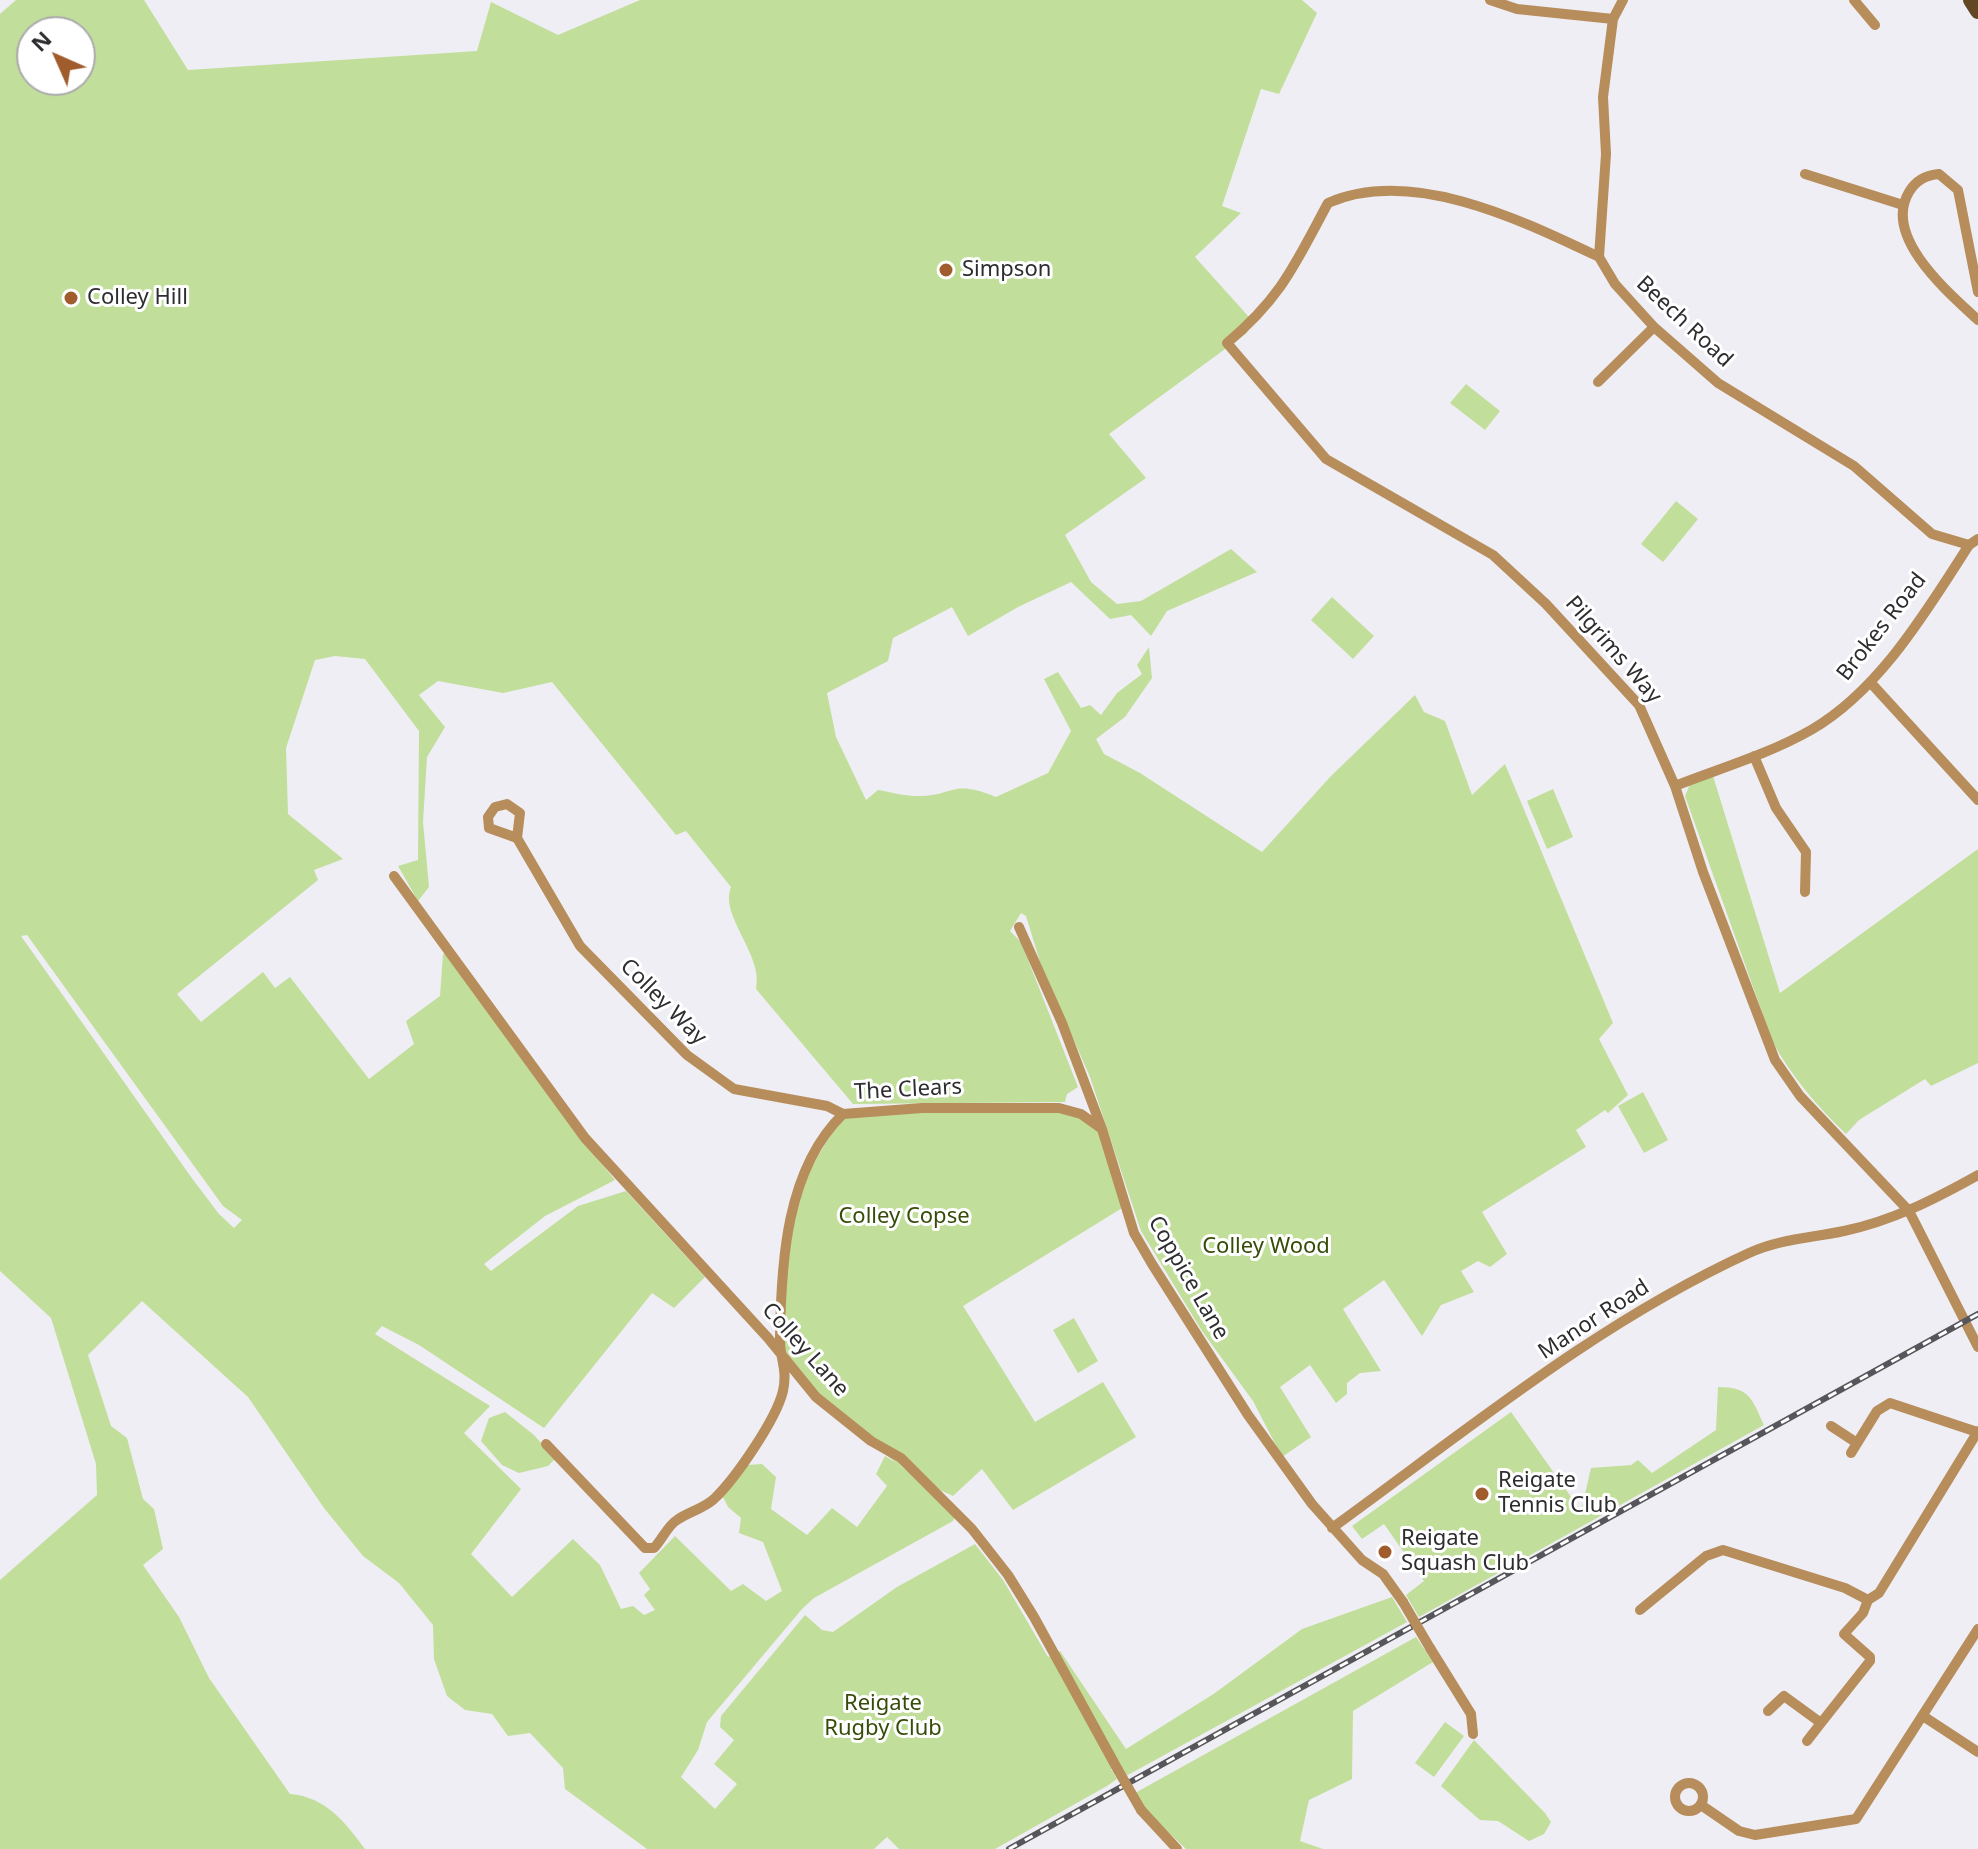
<!DOCTYPE html>
<html>
<head>
<meta charset="utf-8">
<style>
  body { margin:0 }
  #map { position:relative; width:1978px; height:1849px; overflow:hidden; background:#efeef5; font-family:"Noto Sans",sans-serif }
  canvas { display:block }
  .north { position:absolute; left:16px; top:16px; width:80px; height:80px; box-sizing:border-box; background:#fff; border:2px solid #ababac; border-radius:50%; rotate:315deg; font-size:22px; font-weight:700; line-height:32px; text-align:center; color:#2d2c2f }
  .north::after { content:''; display:block; margin:auto; width:28px; height:36px; background:#a05c2d; clip-path:polygon(50% 0,100% 100%,50% 72%,0 100%) }
</style>
</head>
<body>
<div id="map">
<canvas width="1978" height="1849"></canvas>
<div class="north">N</div>
</div>
<script>
const ctx = document.querySelector('canvas').getContext('2d');
ctx.lineJoin = 'round';
function fill(path, color) {
  ctx.fillStyle = color;
  ctx.fill(path, 'evenodd');
}
function trace(path, color, width, dash) {
  ctx.strokeStyle = color;
  ctx.lineWidth = width;
  ctx.lineCap = dash ? 'butt' : 'round';
  ctx.setLineDash(dash || []);
  ctx.stroke(path);
}
function label(font, color, halo, rows, align = 'center') {
  ctx.font = font + ' "Noto Sans",sans-serif';
  ctx.lineWidth = 6;
  ctx.setLineDash([]);
  ctx.textBaseline = 'middle';
  ctx.strokeStyle = halo;
  ctx.fillStyle = color;
  for (const [text, x, y, turn = 0] of rows) {
    ctx.save();
    ctx.translate(x, y);
    ctx.rotate((+turn || 0) * Math.PI / 180);
    ctx.textAlign = isNaN(turn) ? turn : align;
    if (halo) ctx.strokeText(text, 0, 0);
    ctx.fillText(text, 0, 0);
    ctx.restore();
  }
}
const green = new Path2D(`
  M16,0H144L188,70L477,51L491,2L558,35L640,0H1302L1317,13L1279,94L1261,89L1222,206L1241,213L1195,257L1249,317L1247,333L1109,434L1146,478L1065,535L1091,582L1117,604L1141,601L1231,549L1257,572L1167,611L1151,636L1131,615L1110,619L1071,582L1018,607L968,636L952,607L893,638L888,661L827,693L836,737L866,800L878,790C890,792 904,796 916,796C954,797 950,778 996,797L1048,773L1071,731L1044,679L1058,672L1081,708L1090,705L1101,715L1117,693L1142,674L1137,665L1149,647L1152,678L1125,717L1096,739L1104,754L1140,773L1262,852L1331,776L1415,695L1424,712L1445,721L1472,795L1505,764L1613,1023L1599,1039L1628,1095L1608,1113L1605,1110L1576,1130L1586,1147L1482,1212L1507,1254L1490,1267L1478,1261L1461,1271L1474,1292L1441,1305L1422,1336L1384,1280L1343,1309L1381,1371L1360,1373L1347,1383V1394L1336,1403L1310,1365L1280,1387L1311,1437L1282,1457L1253,1401L1202,1331L1141,1231L1090,1077L1041,965L1026,916L1021,913L1010,931L1021,942L1078,1087L1067,1094L1065,1102L853,1104L756,989C764,955 719,916 731,887L686,831L676,835L552,682L503,693L438,681L419,695L445,727L427,757L423,822L429,887L418,901L398,866L418,860L419,731L365,659L335,656L315,660L286,748L288,814L343,859L314,870L318,880L177,994L201,1022L263,972L275,988L290,977L369,1079L414,1044L406,1021L440,996L443,954L448,952L566,1120L615,1180L545,1216L484,1264L491,1271L578,1206L626,1191L705,1277L674,1308L652,1293L544,1428L419,1345L382,1326L375,1334L490,1406L464,1433L521,1489L471,1554L512,1597L573,1539L600,1565L621,1609L633,1606L644,1615L655,1610L644,1595L650,1589L639,1573L675,1536L731,1591L743,1584L766,1601L782,1591L763,1542L739,1533L741,1518L728,1507L722,1495L747,1465L762,1464L776,1477L771,1509L807,1535L832,1508L857,1527L887,1486L876,1474L885,1456L906,1469L955,1516L953,1521L814,1598L802,1609L707,1722L698,1750L681,1777L715,1809L737,1784L714,1764L734,1740L720,1727L721,1716L805,1615L822,1630L833,1632L897,1587L975,1544L1003,1580L1048,1657L1060,1651L1126,1749L1215,1693L1302,1629L1392,1597L1407,1622L1126,1776L1119,1764L1111,1769L1117,1779L1107,1786L995,1849H899L887,1837L874,1849H647L565,1789L563,1768L530,1733L508,1736L492,1714L465,1710L447,1696L434,1659L433,1625L399,1583L363,1556L324,1508L248,1397L142,1301L88,1355L111,1426L127,1438L143,1499L154,1509L163,1549L143,1565L179,1617L209,1678L290,1794C326,1797 345,1822 365,1849H0V1580L97,1495L96,1464L51,1318L0,1271V14ZM32,32H80V80H32ZM27,935L223,1206L242,1220L234,1228L219,1214L191,1177L21,936Z
  M1466,384L1500,411L1485,430L1450,403Z
  M1676,501L1698,519L1663,562L1641,544Z
  M1332,597L1374,636L1353,659L1311,620Z
  M1713,776L1780,993L1978,849V1063L1931,1086L1925,1079L1859,1120L1846,1134C1817,1106 1793,1078 1773,1043L1685,796L1690,784Z
  M1553,789L1573,837L1547,849L1527,801Z
  M1643,1092L1668,1140L1644,1153L1618,1106Z
  M1059,1108L1102,1129L1127,1205L963,1306L1035,1422L1103,1382L1136,1437L1013,1510L982,1469L953,1496C889,1469 837,1410 786,1363L782,1311L798,1190L843,1114Z
  M1074,1318L1098,1361L1078,1373L1053,1330Z
  M1718,1387C1750,1387 1752,1399 1764,1425L1419,1617L1406,1595L1424,1581L1384,1524L1362,1539L1352,1526L1511,1412L1581,1511L1591,1468L1631,1465L1638,1460L1652,1473L1716,1430Z
  M505,1412L534,1435L555,1459L548,1466L519,1473L502,1465L481,1441L489,1418Z
  M1416,1637L1433,1662L1353,1711L1352,1779L1309,1800L1300,1841L1323,1849H1186L1143,1808L1135,1793Z
  M1445,1722L1464,1736L1434,1777L1415,1763Z
  M1474,1740L1545,1813L1551,1822L1544,1834L1529,1841L1498,1821L1480,1820L1441,1786Z`);
const minor = new Path2D(`
  M1490,0L1517,9L1613,19
  M1623,0L1613,19L1603,97L1606,154L1599,257L1615,284L1654,327L1718,383L1854,466L1932,534L1969,545
  M1854,0L1875,25
  M1805,174L1903,205
  M1599,257C1523,221 1412,166 1328,203C1295,264 1282,297 1227,343L1326,459L1493,555L1546,604L1639,705L1675,786L1703,872L1775,1060L1800,1096L1909,1211L1978,1347
  M1978,292L1958,190L1939,174C1926,175 1916,180 1909,192C1882,237 1949,293 1978,320
  M1598,382L1654,327
  M1870,682L1978,800
  M1754,756L1776,808L1806,852L1805,892
  M1675,786C1721,768 1769,754 1811,730C1880,690 1927,610 1969,545L1978,539
  M517,838L489,828L488,817L495,807L507,804L520,813L517,838L580,946L687,1055L734,1089L827,1106L843,1114
  M394,876L585,1138L768,1338L816,1397L871,1441L901,1458L972,1529L1008,1575L1034,1617L1118,1770
  M1019,927L1062,1023L1102,1129L1134,1233L1152,1264L1248,1415L1312,1504L1362,1560L1383,1574L1403,1602
  M1831,1426L1857,1443
  M546,1444L645,1548H654C662,1540 668,1525 677,1520C688,1512 703,1509 714,1499C735,1479 776,1420 783,1391C788,1368 779,1357 780,1338C781,1263 786,1169 843,1114L922,1108H1059L1081,1114L1102,1129
  M1851,1453L1877,1411L1890,1403L1977,1432
  M1332,1528C1466,1431 1598,1322 1749,1253C1779,1239 1811,1238 1844,1231C1892,1221 1935,1199 1978,1175
  M1868,1600L1879,1593L1978,1431
  M1640,1610L1706,1556L1723,1550L1845,1588L1868,1600
  M1430,1648L1471,1714L1473,1734
  M1768,1711L1784,1696L1821,1723L1870,1661V1657L1844,1634L1863,1613L1868,1600
  M1923,1716L1978,1752
  M1807,1741L1821,1723
  M1675 1797a14 14 0 1 1 28 0a14 14 0 1 1-28 0Z
  M1701,1805L1739,1831L1755,1835L1856,1819L1978,1629
  M1141,1810L1177,1849`);
const primary = new Path2D(`
  M1971,0L1978,11`);
const rail = new Path2D(`
  M1009,1849L1978,1314`);
const minorBridge = new Path2D(`
  M1403,1602L1430,1648
  M1118,1770L1141,1810`);
const markers = [
  [946,270,8,"#a05c2d"],
  [71,298,8,"#a05c2d"],
  [1482,1494,8,"#a05c2d"],
  [1385,1552,8,"#a05c2d"]
];
const poiNames = [
  ["Simpson",962,270],
  ["Colley Hill",87,298],
  ["Reigate",1498,1481],
  ["Tennis Club",1498,1506],
  ["Reigate",1401,1539],
  ["Squash Club",1401,1564]
];
const streetNames = [
  ["Beech Road",1684,322,43],
  ["Brokes Road",1882,627,-52],
  ["Pilgrims Way",1613,650,49],
  ["Colley Way",663,1002,45],
  ["The Clears",908,1090,-3],
  ["Coppice Lane",1188,1278,60],
  ["Manor Road",1594,1320,-33],
  ["Colley Lane",805,1350,48]
];
const parkNames = [
  ["Colley Copse",904,1217],
  ["Colley Wood",1266,1247],
  ["Reigate",883,1704],
  ["Rugby Club",883,1729]
];
fill(green, '#c2de9b');
trace(minor, '#b68d5b', 10);
trace(primary, '#634725', 16);
trace(rail, '#57565a', 6);
trace(rail, '#fff', 3, [9]);
trace(minorBridge, '#b68d5b', 10);
for (const [x, y, r, color] of markers) {
  const dot = new Path2D();
  dot.arc(x, y, r, 0, 2 * Math.PI);
  ctx.fillStyle = color;
  ctx.fill(dot);
  trace(dot, '#fff', 3);
}
label('22px', '#2d2c2f', '#fff', poiNames, 'left');
label('22px', '#2d2c2f', '#fff', streetNames);
label('22px', '#364c08', '#fff', parkNames);
</script>
</body>
</html>
